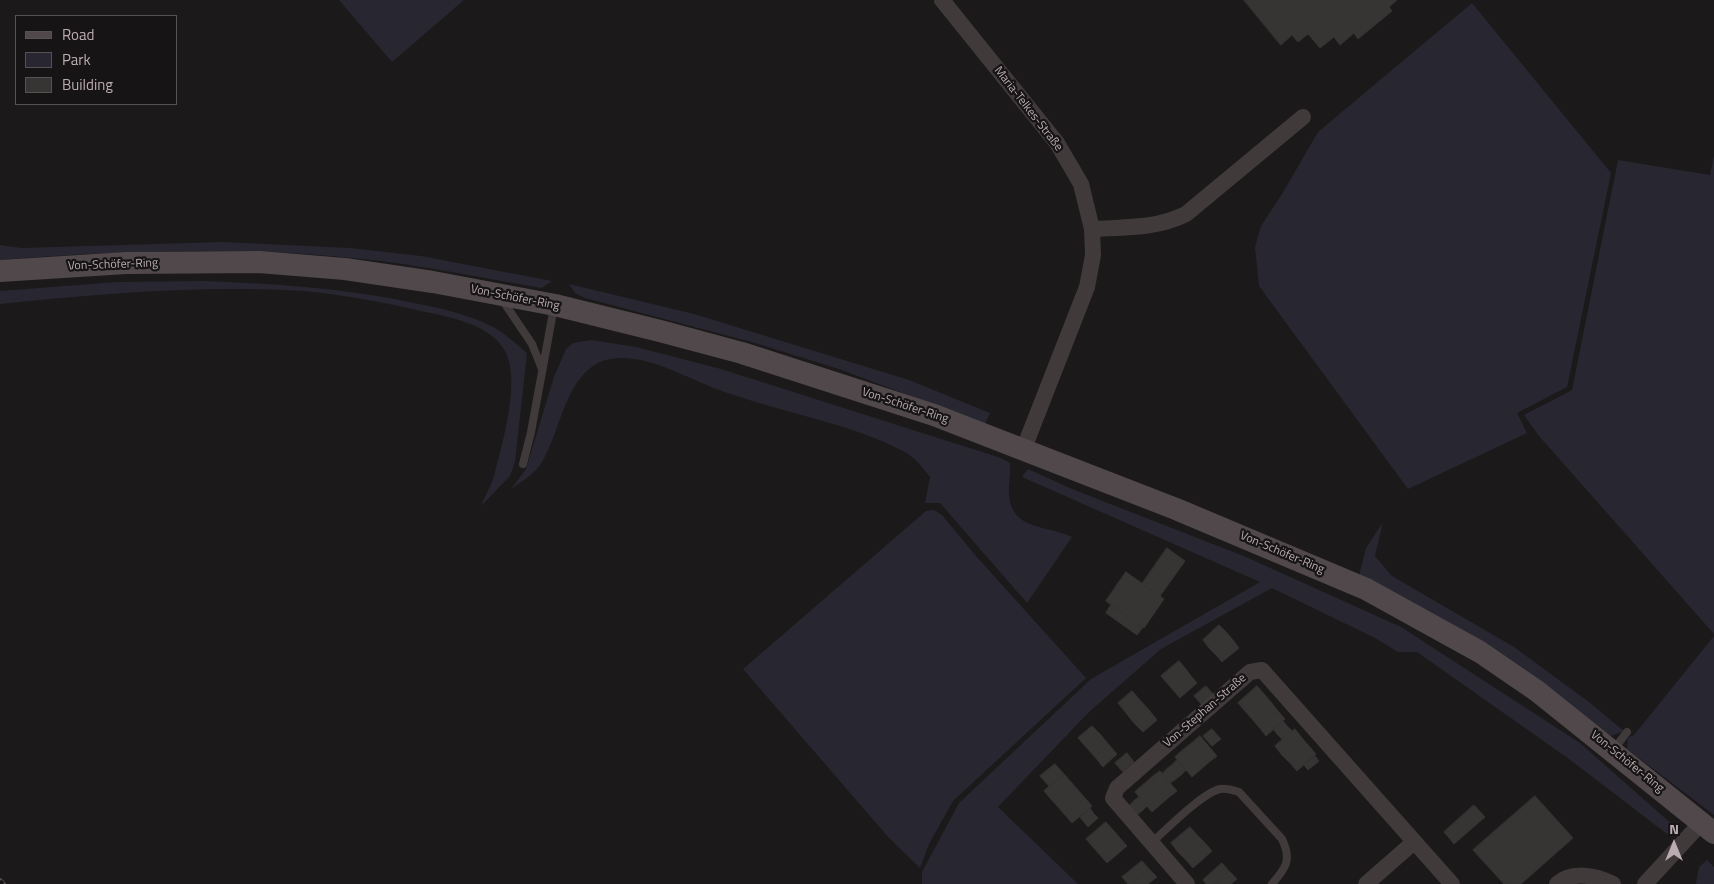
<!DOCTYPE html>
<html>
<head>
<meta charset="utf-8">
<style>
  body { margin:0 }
  #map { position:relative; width:1714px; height:884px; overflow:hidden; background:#1b1919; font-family:"Titillium Web",sans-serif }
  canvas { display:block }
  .legend { position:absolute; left:15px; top:15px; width:162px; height:90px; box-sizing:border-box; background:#161414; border:1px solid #585153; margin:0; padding:6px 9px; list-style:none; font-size:15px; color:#bbacb1 }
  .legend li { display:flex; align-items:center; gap:10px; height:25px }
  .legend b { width:25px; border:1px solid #585153 }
  .north { position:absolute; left:1649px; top:819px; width:50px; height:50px; -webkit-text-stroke:4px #161414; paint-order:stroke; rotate:0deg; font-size:14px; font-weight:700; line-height:20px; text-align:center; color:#bbacb1 }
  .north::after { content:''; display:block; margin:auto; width:18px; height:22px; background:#bbacb1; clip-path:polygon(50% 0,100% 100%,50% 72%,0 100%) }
</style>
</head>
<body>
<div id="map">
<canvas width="1714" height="884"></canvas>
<ul class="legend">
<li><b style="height:6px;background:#50484a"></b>Road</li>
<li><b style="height:14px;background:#282731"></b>Park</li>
<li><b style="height:14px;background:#373434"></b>Building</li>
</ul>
<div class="north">N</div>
</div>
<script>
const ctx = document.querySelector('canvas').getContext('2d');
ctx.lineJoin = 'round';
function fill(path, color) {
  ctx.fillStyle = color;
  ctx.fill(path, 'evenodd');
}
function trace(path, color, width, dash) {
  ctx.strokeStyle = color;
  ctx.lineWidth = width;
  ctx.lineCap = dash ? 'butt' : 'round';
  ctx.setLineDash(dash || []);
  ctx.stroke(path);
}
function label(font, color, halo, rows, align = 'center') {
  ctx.font = font + ' "Titillium Web",sans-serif';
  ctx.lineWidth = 4.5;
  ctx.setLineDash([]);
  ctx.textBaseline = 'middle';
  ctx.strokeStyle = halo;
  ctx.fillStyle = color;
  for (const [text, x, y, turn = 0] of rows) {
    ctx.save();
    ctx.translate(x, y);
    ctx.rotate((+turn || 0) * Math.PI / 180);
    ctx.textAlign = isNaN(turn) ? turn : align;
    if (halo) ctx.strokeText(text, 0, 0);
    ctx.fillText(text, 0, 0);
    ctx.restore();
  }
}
const green = new Path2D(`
  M339,0H464L392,62Z
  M1472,3L1611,173L1567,387L1517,413L1527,433L1408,489L1259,286L1255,247L1261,226L1282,194L1318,132Z
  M1714,155V634L1539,436L1524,415L1572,390L1618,160L1710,175Z
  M223,242L350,248L421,256L552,281L542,288C488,279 435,268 381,261C255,246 127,250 0,260V245L21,248Z
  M205,281C276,284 345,288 414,303C440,308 467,314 491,326C504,332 516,344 527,353L515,462L510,476L481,506C485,495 493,483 495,472C503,441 520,382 506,353C492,324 449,317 421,311C377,301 331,292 286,290C191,286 95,294 0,304V291L117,282Z
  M569,284L694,314L909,380L990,413L985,424L839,369L755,343L585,298L575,293Z
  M591,340L636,347L721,369L1001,458L1010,463C1011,474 1008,484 1009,495C1012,531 1048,525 1072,537L1027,603L940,503H925L930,477C922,467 915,457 903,451C851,424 789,414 734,395C700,385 668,364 634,359C621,357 604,358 593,366C564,386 559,434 542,462C535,474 521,482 511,489L526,469L554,377L566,349L573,343Z
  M1028,469L1072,489L1246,557L1401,627L1580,743L1674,826L1671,837L1569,759L1417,652H1398L1375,638L1272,588L1161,649L1089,712L998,807L1078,884H922V872L959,803L1091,679L1260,582L1022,477Z
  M934,510L942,515L976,556L1086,678L953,801L929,844L920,868L889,838L743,669L926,511Z
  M1383,522L1375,556L1392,576L1514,647L1589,702L1624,731L1611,736L1359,576L1366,548Z
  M1714,636V815L1627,749L1628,738L1634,735Z
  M1707,860L1714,867V884H1696L1699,867Z`);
const building = new Path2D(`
  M1244,0H1397L1389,7L1392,11L1358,39L1354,33L1340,45L1334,37L1320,48L1308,34L1298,42L1292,35L1281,45Z
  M1167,548L1185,561L1160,596L1142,584Z
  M1126,572L1164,599L1144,628L1106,601Z
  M1111,605L1143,627L1137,635L1106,613Z
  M1219,625L1226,632L1209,648L1203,640Z
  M1226,632L1233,640L1216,655L1209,648Z
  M1233,640L1239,648L1222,662L1216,655Z
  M1179,661L1185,668L1167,683L1161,676Z
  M1185,668L1191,676L1174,691L1167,683Z
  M1191,676L1197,683L1180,698L1174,691Z
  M1206,686L1213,694L1202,705L1194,696Z
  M1257,686L1264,694L1245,711L1238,703Z
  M1132,691L1140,700L1126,713L1118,703Z
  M1264,694L1271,702L1252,719L1245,711Z
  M1140,700L1149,710L1134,723L1126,713Z
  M1271,702L1278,711L1259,727L1252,719Z
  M1149,710L1157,720L1143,732L1134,723Z
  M1278,711L1285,719L1266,736L1259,727Z
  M1283,721L1288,727L1278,735L1273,729Z
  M1092,726L1101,735L1086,747L1078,738Z
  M1288,727L1292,731L1283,740L1278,735Z
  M1212,729L1221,739L1212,746L1203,736Z
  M1295,729L1302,738L1282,755L1275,746Z
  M1101,735L1109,745L1095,757L1086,747Z
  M1200,736L1217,756L1208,763L1192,743Z
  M1302,738L1309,746L1290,763L1282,755Z
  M1192,743L1208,763L1200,770L1183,750Z
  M1109,745L1117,754L1103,767L1095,757Z
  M1309,746L1316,754L1297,771L1290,763Z
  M1183,750L1200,770L1192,777L1175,757Z
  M1127,753L1134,762L1123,772L1115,763Z
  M1315,756L1319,761L1308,770L1304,765Z
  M1177,760L1186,770L1181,775L1172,765Z
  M1055,764L1064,774L1059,778L1050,768Z
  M1172,765L1181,775L1176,779L1167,769Z
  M1050,768L1059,778L1054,782L1045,772Z
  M1167,769L1176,779L1170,783L1162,774Z
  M1160,771L1177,791L1168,798L1151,778Z
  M1045,772L1054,782L1049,786L1040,776Z
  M1064,774L1071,782L1051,799L1044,791Z
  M1151,778L1168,798L1160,805L1143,785Z
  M1071,782L1078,790L1058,807L1051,799Z
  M1143,785L1160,805L1152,812L1135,792Z
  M1078,790L1085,798L1065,815L1058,807Z
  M1535,796L1573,838L1521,884H1504L1473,850Z
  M1139,797L1147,806L1142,811L1134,801Z
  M1085,798L1092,806L1072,823L1065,815Z
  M1134,801L1142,811L1137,815L1129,806Z
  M1474,805L1485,817L1454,844L1444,832Z
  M1090,808L1094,814L1084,822L1080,817Z
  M1094,814L1098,818L1088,827L1084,822Z
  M1106,822L1113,830L1093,847L1086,839Z
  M1190,827L1197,835L1178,852L1171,843Z
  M1113,830L1120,838L1100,855L1093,847Z
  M1197,835L1205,843L1186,860L1178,852Z
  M1120,838L1127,846L1107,863L1100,855Z
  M1205,843L1212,851L1193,868L1186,860Z
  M1142,861L1149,869L1131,884H1128L1122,877Z
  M1222,863L1229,871L1215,884H1206L1203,880Z
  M1149,869L1157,877L1148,884H1131Z
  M1229,871L1237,879L1231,884H1215Z`);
const service = new Path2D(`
  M503,301L532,344L542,369
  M523,464L531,432L554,307
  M1614,749L1627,732
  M1151,843C1166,830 1202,793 1220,789C1226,788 1233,790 1239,792L1282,839C1292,860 1286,868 1272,884`);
const minor = new Path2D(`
  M942,0L1057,143L1081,184L1092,229L1093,255L1087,287L1024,448
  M1092,229C1125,227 1156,229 1186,214L1303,117
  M1187,884L1113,798L1117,788L1250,672L1262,670L1452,884
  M1366,884L1414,842
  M1557,884C1572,870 1597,876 1613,884
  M1645,884L1702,822`);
const secondary = new Path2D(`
  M0,271L126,263L259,262L345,269L433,282L555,305L660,331L742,353L934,415L1176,509L1366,589L1480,652L1537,691L1714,833`);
const rail = new Path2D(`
  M0,881L3,884`);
const streetNames = [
  ["Maria-Telkes-Straße",1028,109,52],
  ["Von-Schöfer-Ring",113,265,-2],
  ["Von-Schöfer-Ring",515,298,11],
  ["Von-Schöfer-Ring",905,406,18],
  ["Von-Schöfer-Ring",1282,553,23],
  ["Von-Stephan-Straße",1205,711,-41],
  ["Von-Schöfer-Ring",1627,762,39]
];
fill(green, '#282731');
fill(building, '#373434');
trace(building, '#373333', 1);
trace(service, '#403a3b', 8);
trace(minor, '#403a3b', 16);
trace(secondary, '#50484a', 22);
trace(rail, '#595153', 5.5);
trace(rail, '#161414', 4, [11]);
label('12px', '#bbacb1', '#161414', streetNames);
</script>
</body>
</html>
